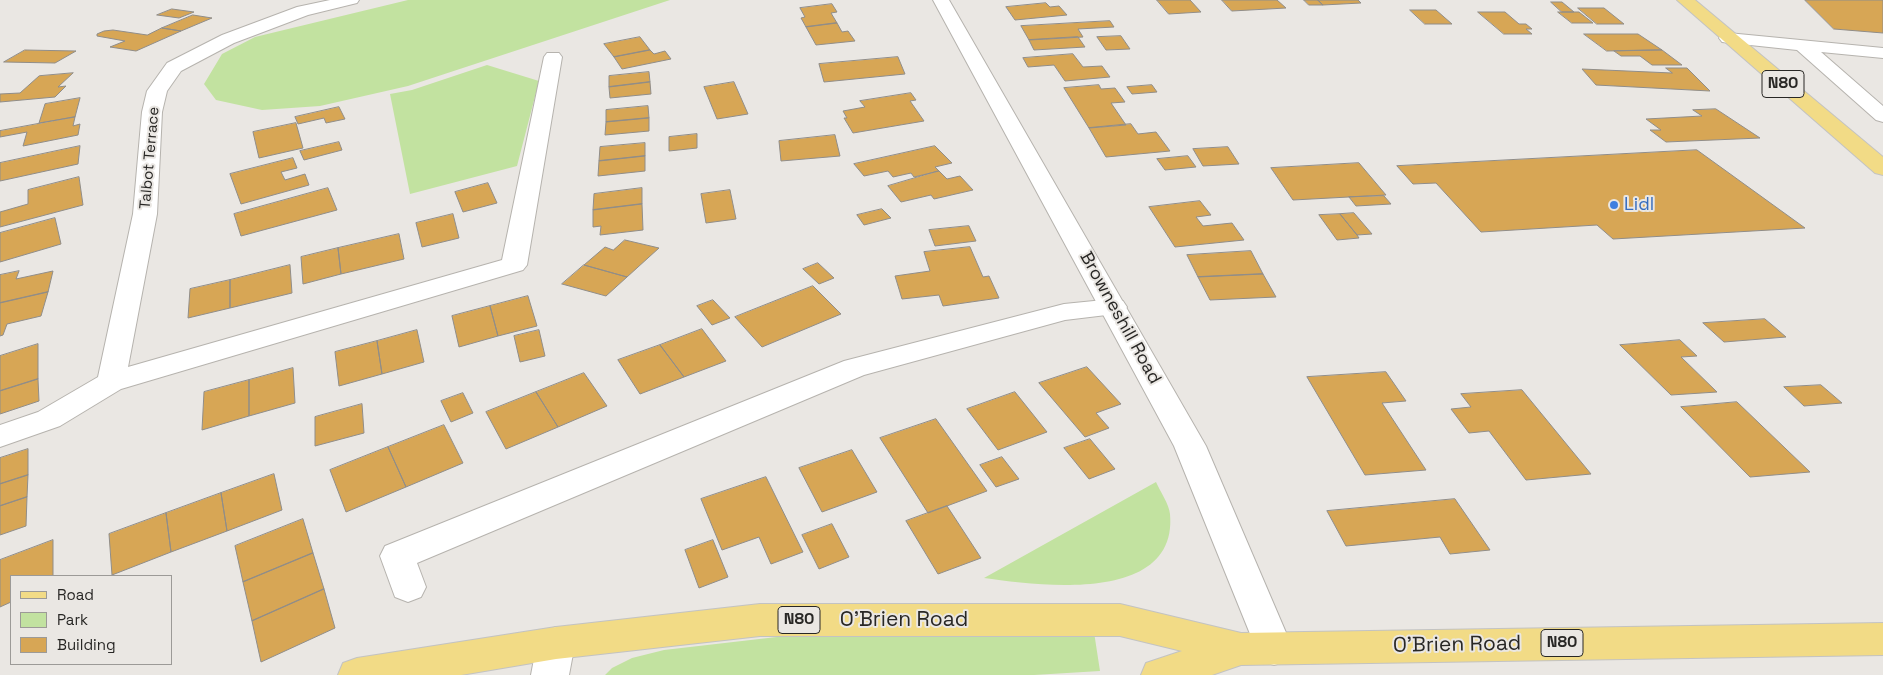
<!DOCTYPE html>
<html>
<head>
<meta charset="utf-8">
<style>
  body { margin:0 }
  #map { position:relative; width:1883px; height:675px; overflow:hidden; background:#eae7e3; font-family:"Space Grotesk",sans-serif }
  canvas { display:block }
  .legend { position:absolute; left:10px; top:575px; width:162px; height:90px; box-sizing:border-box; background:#eae7e3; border:1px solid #9c9a97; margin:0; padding:6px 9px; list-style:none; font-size:15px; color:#282725 }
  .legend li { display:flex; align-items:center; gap:10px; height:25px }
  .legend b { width:25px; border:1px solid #9c9a97 }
</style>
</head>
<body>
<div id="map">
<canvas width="1883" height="675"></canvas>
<ul class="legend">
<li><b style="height:6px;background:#f2db86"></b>Road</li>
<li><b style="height:14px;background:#c2e2a0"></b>Park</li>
<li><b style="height:14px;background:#d7a655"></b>Building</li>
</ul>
</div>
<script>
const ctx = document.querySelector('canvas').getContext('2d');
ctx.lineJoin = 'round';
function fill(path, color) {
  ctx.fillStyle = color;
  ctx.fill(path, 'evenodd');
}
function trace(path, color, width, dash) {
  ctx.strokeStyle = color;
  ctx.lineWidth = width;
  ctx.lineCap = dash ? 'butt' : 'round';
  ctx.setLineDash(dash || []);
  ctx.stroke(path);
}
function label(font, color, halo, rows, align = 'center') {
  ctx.font = font + ' "Space Grotesk",sans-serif';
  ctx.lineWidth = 4;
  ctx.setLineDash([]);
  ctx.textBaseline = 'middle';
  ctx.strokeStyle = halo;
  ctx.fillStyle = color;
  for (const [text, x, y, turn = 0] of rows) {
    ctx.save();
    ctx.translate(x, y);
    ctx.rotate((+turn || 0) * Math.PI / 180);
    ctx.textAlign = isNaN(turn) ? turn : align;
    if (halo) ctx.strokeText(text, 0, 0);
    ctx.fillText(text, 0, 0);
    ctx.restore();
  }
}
const green = new Path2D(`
  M408,0H670L408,86L320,106L262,110L216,100L204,84L222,54L255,37Z
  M487,65L539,81L517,166L410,194L390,94L412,90Z
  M1156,482C1160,491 1169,504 1170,514C1178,604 1039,586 984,578Z
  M1094,632L1100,671L1034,675H605L612,668L632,658L664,650L794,635Z`);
const building = new Path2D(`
  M1157,0H1190L1201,12L1169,14Z
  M1222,0H1277L1286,8L1232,11Z
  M1304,0H1318L1323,5H1309Z
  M1318,0H1358L1361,3L1323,5Z
  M1805,0H1883V33L1834,29Z
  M1551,2H1562L1574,12H1562Z
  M1046,3L1050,7L1059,6L1067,15L1015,20L1006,7Z
  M832,4L837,12L831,13L837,23L806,27L801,18L805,17L800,8Z
  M1578,8H1604L1624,24H1597Z
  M172,9L194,12L179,18L157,15Z
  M1410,10H1436L1452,24H1425Z
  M1478,12H1505L1519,24H1526L1532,29H1526L1532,34H1504Z
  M1558,12H1579L1593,23H1572Z
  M193,15L212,18L181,31L162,28Z
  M1110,21L1114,27L1078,29L1083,37L1029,40L1021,26Z
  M837,23L842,32L848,31L855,41L816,45L806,27Z
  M162,28L181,31L136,51L110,47L125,41L97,36V34L104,31L113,30L147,35Z
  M1584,34H1638L1662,50L1607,51Z
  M1121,36L1130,49L1106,50L1097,37Z
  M640,37L650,50L614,57L604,44Z
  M1078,37L1085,47L1034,50L1029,40Z
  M25,50L76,51L55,63L4,62Z
  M650,50L654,54L665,51L671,59L622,69L614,57Z
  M1662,50L1682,65H1652L1640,56H1621L1614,51Z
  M1073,54L1083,67L1102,66L1110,77L1065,81L1054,65L1028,67L1023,58Z
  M898,57L905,74L824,82L819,64Z
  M1666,68H1687L1710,91L1596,85L1582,69L1672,73Z
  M649,72L650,82L609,87V76Z
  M73,73L58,87L66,86L55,97L0,102V94L20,93L39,76Z
  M650,82L651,94L610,98L609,87Z
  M734,82L748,114L717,119L704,87Z
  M1099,85L1101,89L1115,88L1125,102L1111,103L1126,125L1089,128L1064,88Z
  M1152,85L1157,92L1132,94L1127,87Z
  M911,93L916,100L910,101L924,121L853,133L844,118H847L843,111L865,107L860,101Z
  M80,98L75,117L39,123L45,104Z
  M648,106L649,118L606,122V110Z
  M339,107L345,119L326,123L324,118L298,124L295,117Z
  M1716,109L1760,138L1666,142L1650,130H1661L1646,119L1702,116L1693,110Z
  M75,117L73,126L80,124L78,135L23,146L27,132L0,137V131Z
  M649,118V131L605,135L606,122Z
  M296,123L303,148L259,158L253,132Z
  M1131,124L1138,134L1156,132L1170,151L1106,157L1089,128Z
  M697,134V148L669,151V137Z
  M835,135L840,156L781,161L779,141Z
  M339,142L342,150L304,160L300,151Z
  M645,143V156L599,161L600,147Z
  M80,146L78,164L0,181V163Z
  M935,146L952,163L935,167L939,171L914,177L911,173L893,177L888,171L864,176L854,164Z
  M1228,147L1239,164L1203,166L1193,149Z
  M1697,150L1805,228L1613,239L1597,225L1481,232L1436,183L1413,184L1397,166Z
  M645,156V171L598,176L599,161Z
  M1188,156L1196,167L1165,170L1157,159Z
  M293,158L297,168L281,172L285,180L305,174L309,185L241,204L230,174Z
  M1359,163L1386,195L1293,200L1271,168Z
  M939,171L947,179L960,176L973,190L934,199L931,195L901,202L888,186Z
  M79,177L83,205L0,227V212L28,204V190Z
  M488,183L497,203L463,212L455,192Z
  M328,188L337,210L241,236L234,214Z
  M642,188V204L593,210L594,194Z
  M730,190L736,219L706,223L701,194Z
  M1384,196L1391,204L1356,206L1349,197Z
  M1200,201L1211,215L1196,217L1203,226L1232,223L1244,240L1175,247L1149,207Z
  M642,204L643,230L600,235L601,226L593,227V210Z
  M882,209L891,218L864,225L857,215Z
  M1354,213L1372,234L1357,235L1340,214Z
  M453,214L459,238L422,247L416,223Z
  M1340,214L1357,235L1359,238L1337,240L1319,215Z
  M55,218L61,244L0,262V233Z
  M969,226L976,241L935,246L929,230Z
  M399,234L404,259L341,274L338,248Z
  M625,240L659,248L627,277L584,265L605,247L613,250Z
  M970,247L983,277L989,276L999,298L943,306L939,295L902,299L895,276L930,271L924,252Z
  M338,248L341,274L303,284L301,257Z
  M1251,251L1263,274L1198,277L1187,255Z
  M818,263L834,278L819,284L803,269Z
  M290,265L292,293L230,308V280Z
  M584,265L627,277L606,296L562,284Z
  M19,271L16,279L53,271L48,292L0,303V275Z
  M1263,274L1276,297L1210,300L1198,277Z
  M230,280V308L188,318L190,289Z
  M813,286L841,314L762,347L735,317Z
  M48,292L41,316L7,324L3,335L0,336V303Z
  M528,296L537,326L498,336L490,306Z
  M713,300L730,318L712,325L697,306Z
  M490,306L498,336L459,347L452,316Z
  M1765,319L1786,337L1724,342L1703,323Z
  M702,329L726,361L684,377L660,345Z
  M417,330L424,362L382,374L377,341Z
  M539,330L545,356L520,362L514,336Z
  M1680,340L1697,356L1681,357L1717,392L1671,395L1620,345Z
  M377,341L382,374L339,386L335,352Z
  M38,344V379L0,391V356Z
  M660,345L684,377L640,394L618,360Z
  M1087,367L1121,404L1096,413L1109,428L1085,437L1039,383Z
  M293,368L295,403L249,416V380Z
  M1386,372L1406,401L1382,403L1426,470L1365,475L1307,377Z
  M584,373L607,406L558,427L536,392Z
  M38,379L39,401L0,414V391Z
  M249,380V416L202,430L204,392Z
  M1821,385L1842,403L1804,406L1784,387Z
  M1522,390L1591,474L1526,480L1489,431L1469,433L1451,409L1471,407L1461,394Z
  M536,392L558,427L506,449L486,412Z
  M1015,392L1047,432L998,450L967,409Z
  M463,393L473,413L451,422L441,401Z
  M1737,402L1810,472L1750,477L1681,407Z
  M362,404L364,433L315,446V417Z
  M936,419L987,491L928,513L880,438Z
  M444,425L463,463L406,487L388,447Z
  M1090,439L1115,469L1089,479L1064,448Z
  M388,447L406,487L346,512L330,470Z
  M28,449V475L0,484V458Z
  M852,450L877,492L822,512L799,468Z
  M1002,457L1019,479L996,487L980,465Z
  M274,474L282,510L227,531L221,493Z
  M28,475L27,497L0,506V484Z
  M766,477L803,552L771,564L759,537L722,550L701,499Z
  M221,493L227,531L171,552L166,513Z
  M27,497L26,526L0,535V506Z
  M1455,499L1490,550L1450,554L1440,537L1346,546L1327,511Z
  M947,506L981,558L938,574L906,521Z
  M166,513L171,552L112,575L109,534Z
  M303,519L313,553L243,582L235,546Z
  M832,524L849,557L819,569L802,535Z
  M53,540V576H11V602L0,607V560Z
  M713,540L728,577L699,588L685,550Z
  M313,553L324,589L252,621L243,582Z
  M324,589L335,628L261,662L252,621Z`);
const minor = new Path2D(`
  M330,0H359L357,3L308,15L234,43L181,71L167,91L162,112L157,214L128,367L502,260L544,57L547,53H559L562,57L527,265L523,270L121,389L60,426L0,447V425L38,412L98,377L133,214L142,112L147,91L167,63L222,35L297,7Z
  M1728,33L1883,48V58L1821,52L1883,106V122L1876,120L1797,50L1722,42L1719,38L1722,34Z
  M1114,299L1123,301L1127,307L1123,313L1065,320L864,375L417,563L426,587L421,597L408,602L395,597L380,556L385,546L844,361L1064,304Z
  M556,627L569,632L575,643L569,675H531L537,643L543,632Z`);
const tertiary = new Path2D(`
  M933,0H949L1206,446L1293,649L1287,661L1274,665L1261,661L1174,446Z`);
const primary = new Path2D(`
  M1677,0H1695L1883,157V175L1875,173Z
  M760,604H1120L1241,633L1883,623V655L1241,665L1212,675H1141L1146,663L1182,651L1120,636H760L556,659L461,675H338L343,663L357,658L556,627Z`);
const markers = [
  [1614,205,5,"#3f7fe0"]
];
const farStreetnames = [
  ["Talbot Terrace",150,158,-85]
];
const shields = [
  [1783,84,42],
  [799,620,42],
  [1562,643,42]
];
const shieldNames = [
  ["N80",1783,84],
  ["N80",799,620],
  ["N80",1562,643]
];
const shopNames = [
  ["Lidl",1624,205]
];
const streetNames = [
  ["Browneshill Road",1120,318,61]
];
const nearStreetnames = [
  ["O'Brien Road",904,620],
  ["O'Brien Road",1457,645,-1]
];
fill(green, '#c2e2a0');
fill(building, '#d7a655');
trace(building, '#908d89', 1);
trace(minor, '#b6b3ae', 2);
trace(tertiary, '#b6b3ae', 2);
trace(primary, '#c3c3c2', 2);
fill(minor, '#fff');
fill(tertiary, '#fff');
fill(primary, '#f2db86');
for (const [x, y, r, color] of markers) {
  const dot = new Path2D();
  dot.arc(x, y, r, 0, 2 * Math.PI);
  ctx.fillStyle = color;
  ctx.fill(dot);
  trace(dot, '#eae7e3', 2);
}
label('15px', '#282725', '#eae7e3', farStreetnames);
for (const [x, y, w] of shields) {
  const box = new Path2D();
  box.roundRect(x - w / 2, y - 13.5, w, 27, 4);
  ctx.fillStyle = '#eae7e3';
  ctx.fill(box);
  trace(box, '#282725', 1);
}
label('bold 16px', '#282725', null, shieldNames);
label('18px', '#366cbe', '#eae7e3', shopNames, 'left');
label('18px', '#282725', '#eae7e3', streetNames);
label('21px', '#282725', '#eae7e3', nearStreetnames);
</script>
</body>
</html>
